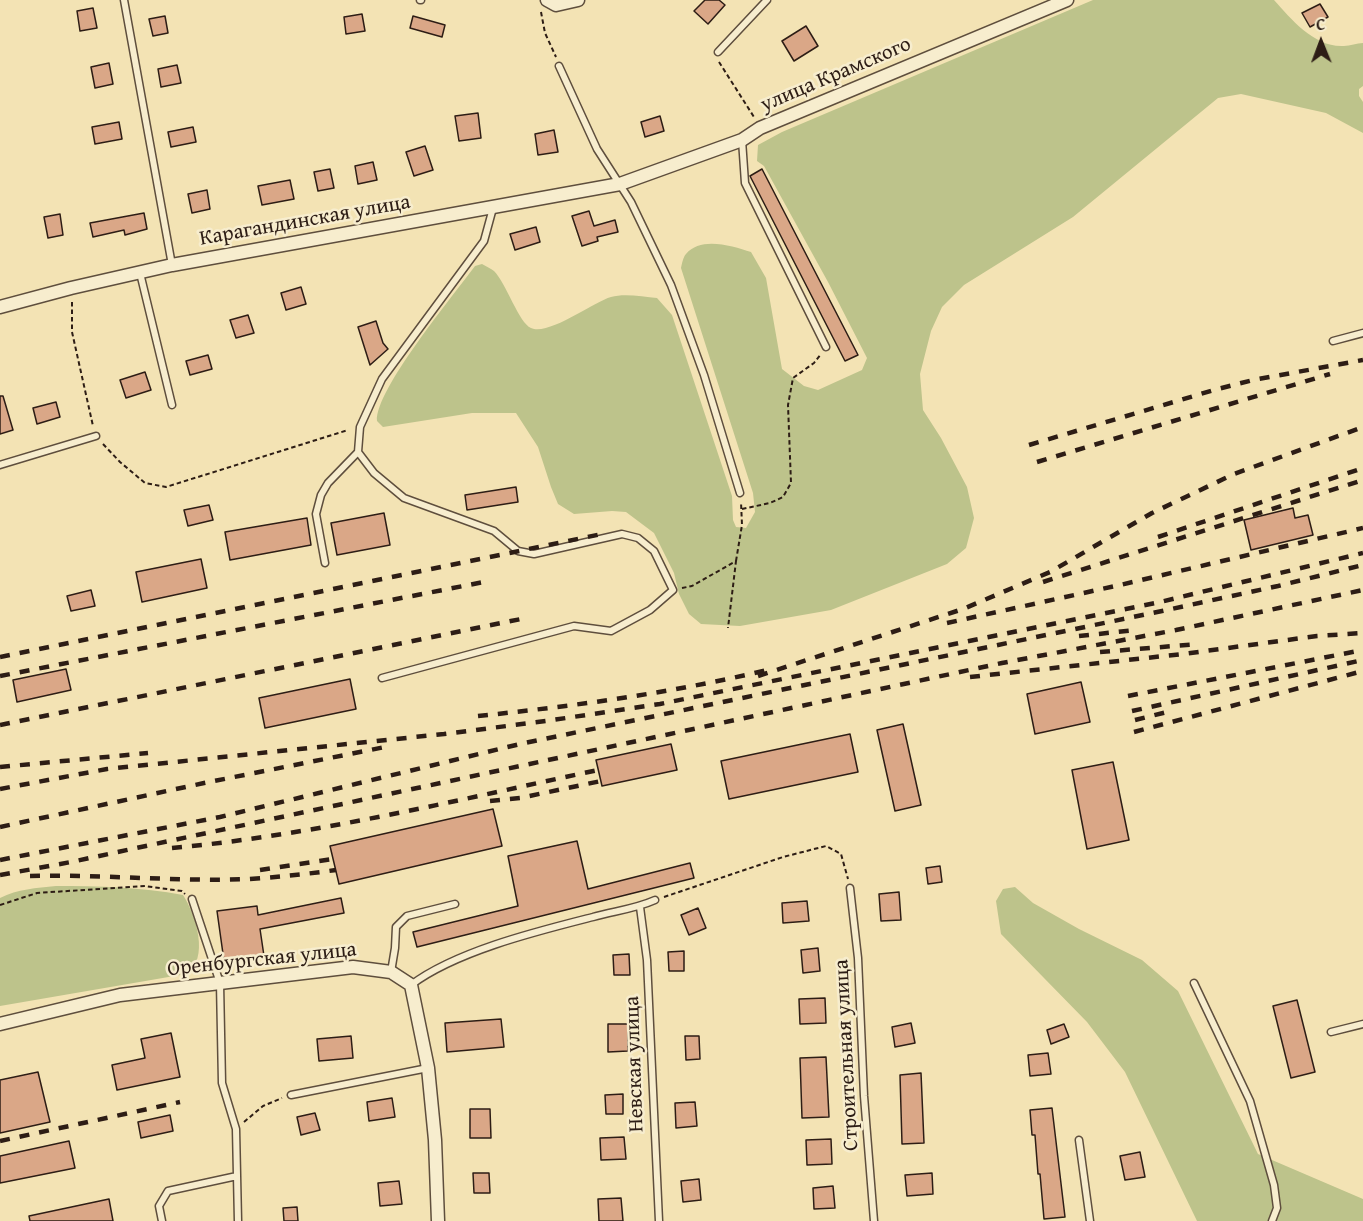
<!DOCTYPE html>
<html>
<head>
<meta charset="utf-8">
<style>
  body { margin:0 }
  #map { position:relative; width:1363px; height:1221px; overflow:hidden; background:#f3e3b4; font-family:"Gentium Book Plus",serif }
  canvas { display:block }
  .north { position:absolute; left:1291px; top:12px; width:60px; height:60px; -webkit-text-stroke:4px #f7edce; paint-order:stroke; rotate:359deg; font-size:16px; font-weight:700; line-height:24px; text-align:center; color:#2d1d15 }
  .north::after { content:''; display:block; margin:auto; width:21px; height:27px; background:#2d1d15; clip-path:polygon(50% 0,100% 100%,50% 72%,0 100%) }
</style>
</head>
<body>
<div id="map">
<canvas width="1363" height="1221"></canvas>
<div class="north">С</div>
</div>
<script>
const ctx = document.querySelector('canvas').getContext('2d');
ctx.lineJoin = 'round';
function fill(path, color) {
  ctx.fillStyle = color;
  ctx.fill(path, 'evenodd');
}
function trace(path, color, width, dash) {
  ctx.strokeStyle = color;
  ctx.lineWidth = width;
  ctx.lineCap = dash ? 'butt' : 'round';
  ctx.setLineDash(dash || []);
  ctx.stroke(path);
}
function label(font, color, halo, rows, align = 'center') {
  ctx.font = font + ' "Gentium Book Plus",serif';
  ctx.lineWidth = 5;
  ctx.setLineDash([]);
  ctx.textBaseline = 'middle';
  ctx.strokeStyle = halo;
  ctx.fillStyle = color;
  for (const [text, x, y, turn = 0] of rows) {
    ctx.save();
    ctx.translate(x, y);
    ctx.rotate((+turn || 0) * Math.PI / 180);
    ctx.textAlign = isNaN(turn) ? turn : align;
    if (halo) ctx.strokeText(text, 0, 0);
    ctx.fillText(text, 0, 0);
    ctx.restore();
  }
}
const green = new Path2D(`
  M1093,0H1274C1291,19 1315,48 1344,46C1350,46 1357,43 1363,43V86L1359,89V96L1363,102V133L1326,113L1241,94L1218,98L1073,217L964,285L942,307L931,331L920,374L923,410L941,438L967,487L974,518L966,548L947,564L831,610L740,626L701,624L689,614L679,594L674,573L654,533L626,512L612,511L574,514L558,504L551,487L538,447L516,413H472L383,427L377,421C375,390 453,296 475,266L482,264C486,266 491,269 494,271C506,283 519,323 531,328C549,336 593,302 611,297C625,293 643,297 657,298L672,315L732,496L733,520L736,527L746,528L755,512L753,493L681,268C682,264 683,257 686,254C701,236 732,246 751,252L766,278L782,369L804,386L818,390L862,370L867,358L828,282L764,166L757,161L758,145L782,132Z
  M56,886C98,886 141,887 183,895C196,915 210,959 186,974L0,1006V898C18,889 36,888 56,886Z
  M1015,887L1033,903L1079,929L1142,960L1178,991L1258,1154L1363,1199V1221H1197L1125,1072L1087,1022L1001,934L996,901L1003,889Z`);
const building = new Path2D(`
  M705,0H719L725,5L708,24L694,11Z
  M1320,4L1328,17L1310,27L1302,13Z
  M93,8L97,28L80,31L77,11Z
  M362,14L365,31L346,34L344,17Z
  M165,16L168,33L153,36L149,19Z
  M413,16L445,25L442,37L410,28Z
  M806,26L818,46L794,61L782,41Z
  M109,63L113,84L95,88L91,67Z
  M177,65L181,83L161,87L158,69Z
  M478,113L481,138L459,141L455,116Z
  M660,116L664,131L645,137L641,122Z
  M119,122L122,139L95,144L92,127Z
  M193,127L196,142L171,147L168,132Z
  M554,130L558,152L538,155L535,134Z
  M425,146L433,170L414,176L406,152Z
  M373,162L377,180L358,184L355,166Z
  M330,169L334,188L318,191L314,172Z
  M762,169L858,355L845,361L750,176Z
  M290,180L294,199L262,205L258,186Z
  M207,190L210,209L192,213L188,194Z
  M589,211L594,226L615,220L618,232L597,237L598,241L582,246L572,216Z
  M144,213L147,229L125,235L124,230L93,237L90,223Z
  M60,214L63,235L48,238L44,217Z
  M536,227L540,242L515,250L510,234Z
  M301,287L306,304L286,310L281,293Z
  M248,315L254,333L236,338L230,320Z
  M376,321L383,343L388,349L370,365L358,327Z
  M208,355L212,369L190,375L186,361Z
  M145,372L151,390L126,398L120,380Z
  M0,396H3L13,430L0,434Z
  M56,402L60,417L37,424L33,408Z
  M516,487L518,502L467,510L465,495Z
  M209,505L213,520L188,526L184,510Z
  M1293,508L1295,518L1308,515L1313,535L1251,550L1244,520Z
  M384,513L390,545L337,555L331,523Z
  M307,518L311,545L230,560L225,532Z
  M201,559L207,588L142,602L136,572Z
  M91,590L95,606L71,611L67,596Z
  M66,669L71,690L17,702L13,680Z
  M350,679L356,709L265,728L259,698Z
  M1081,682L1090,722L1035,734L1027,694Z
  M903,724L921,805L895,811L877,730Z
  M850,734L858,772L729,799L721,761Z
  M671,744L677,770L602,786L596,760Z
  M1113,762L1129,840L1087,849L1072,770Z
  M493,809L502,846L339,884L330,846Z
  M577,841L588,889L690,863L694,878L417,947L413,932L518,906L508,856Z
  M940,866L942,882L928,884L926,868Z
  M899,892L901,920L881,921L879,894Z
  M341,898L344,913L260,929L264,956L224,961L217,911L257,906L258,915Z
  M807,901L809,921L783,923L782,903Z
  M698,908L706,928L689,935L681,915Z
  M818,948L820,971L803,973L801,950Z
  M684,951V971H669L668,952Z
  M629,954L630,975H614L613,955Z
  M825,998L826,1023L800,1024L799,999Z
  M1297,1000L1315,1072L1291,1078L1273,1006Z
  M501,1019L504,1047L447,1052L445,1023Z
  M911,1023L915,1043L895,1047L892,1027Z
  M608,1024H628V1051L608,1052Z
  M1064,1024L1069,1037L1051,1044L1047,1030Z
  M171,1033L180,1077L117,1090L112,1065L145,1058L141,1039Z
  M351,1036L353,1058L319,1061L317,1039Z
  M685,1036H699L700,1059L686,1060Z
  M1048,1053L1051,1074L1030,1076L1028,1055Z
  M826,1057L829,1117L802,1118L800,1058Z
  M38,1072L50,1122L0,1133V1080Z
  M921,1073L924,1143L902,1144L900,1075Z
  M623,1094V1114H606L605,1095Z
  M392,1098L395,1117L369,1121L367,1102Z
  M695,1102L697,1126L676,1128L675,1103Z
  M1052,1108L1065,1217L1044,1219L1040,1174H1038L1035,1135H1032L1030,1110Z
  M470,1109H490L491,1138H470Z
  M315,1113L320,1130L301,1135L297,1117Z
  M170,1115L173,1131L141,1138L138,1122Z
  M624,1137L626,1159L601,1160L600,1138Z
  M831,1139L832,1164L807,1165L806,1140Z
  M69,1141L75,1168L0,1183V1156Z
  M1140,1152L1145,1177L1125,1180L1120,1156Z
  M473,1173H489L490,1193H474Z
  M932,1173L933,1194L907,1196L905,1175Z
  M699,1179L701,1200L683,1202L681,1181Z
  M399,1181L402,1204L380,1206L378,1183Z
  M833,1186L835,1208L814,1209L813,1188Z
  M621,1198L623,1221H599L598,1199Z
  M109,1199L113,1221H30L29,1216Z
  M297,1207L298,1221H284L283,1208Z`);
const path = new Path2D(`
  M541,12L545,33L556,57
  M719,62L754,117
  M72,302V332L93,426
  M103,444L120,462L145,483L166,487L348,430
  M742,509L770,503L783,497L791,483L788,405L793,378L814,363L821,354
  M736,561L742,525L741,502
  M682,588L692,586L736,561L728,628
  M664,897L783,857L826,846L841,854L848,879
  M0,905L37,893L145,886L182,891L185,894
  M244,1122L263,1106L282,1098`);
const lane = new Path2D(`
  M124,0L172,265
  M420,0H421
  M718,52L767,0
  M559,66L597,149L631,202L671,285L704,375L740,493
  M742,140L745,183L826,347
  M140,273L172,405
  M1333,341L1363,333
  M358,452L374,473L404,498L494,531L518,551L534,554L622,534L638,538L654,551L673,590L650,610L611,631L574,626L382,678
  M0,465L96,436
  M325,563L316,514L321,495L328,483L358,452L360,427L382,379L484,241L493,208
  M850,888L858,958L864,1096L874,1221
  M192,899L220,983L222,1083L236,1129L238,1221
  M640,907L647,960L659,1221
  M391,972L395,948L396,927L407,916L455,904
  M1194,983L1250,1101L1274,1185L1277,1208L1272,1221
  M411,985C456,951 538,931 593,917C614,911 635,909 655,900
  M1331,1032L1363,1024
  M291,1095L428,1068
  M1079,1140L1090,1221
  M162,1221L159,1206L168,1191L237,1176`);
const street = new Path2D(`
  M547,0L556,5L578,0
  M0,307L71,288L172,265L620,184L742,140L760,128L1067,0
  M0,1024L120,995L353,967L391,972L411,985L428,1068L435,1140L438,1221`);
const rail = new Path2D(`
  M1029,445L1214,390L1253,380L1363,360
  M1037,462L1330,374
  M1158,537L1363,468
  M1043,582L1363,480
  M947,623L1120,585L1363,528
  M1079,636L1136,630
  M1100,652L1199,644
  M0,657L607,533
  M0,676L484,582
  M758,676L963,609L1050,572L1152,513L1234,474L1363,427
  M970,677L1183,654L1317,636L1363,633
  M1128,696L1363,650
  M1132,711L1363,660
  M478,716C574,706 672,693 767,670
  M1135,720L1167,712
  M0,725L521,619
  M1134,732L1363,671
  M0,767L148,753
  M0,789L107,769L444,734L546,721L660,704L1160,602L1363,553
  M490,801L520,798L601,781
  M0,827L204,783L385,747
  M172,848C316,835 457,800 598,770
  M0,860L220,817L520,744L1162,611L1278,586L1363,565
  M260,870L333,859
  M0,875L71,862L1002,663L1176,630L1363,590
  M30,876C103,874 176,882 249,879C279,877 307,874 336,870
  M0,1141L180,1102`);
const streetNames = [
  ["улица Крамского",836,75,-23],
  ["Карагандинская улица",305,221,-10],
  ["Оренбургская улица",262,960,-6],
  ["Строительная улица",847,1055,-93],
  ["Невская улица",635,1064,-92]
];
fill(green, '#bdc38b');
fill(building, '#daa787');
trace(building, '#2d1d15', 1.5);
trace(lane, '#5e4e3d', 9);
trace(street, '#5e4e3d', 15);
trace(path, '#2d1d15', 2, [4.5, 3]);
trace(lane, '#f7edce', 6);
trace(street, '#f7edce', 12);
trace(rail, '#2d1d15', 4.5, [10, 10]);
label('21px', '#2d1d15', '#f7edce', streetNames);
</script>
</body>
</html>
